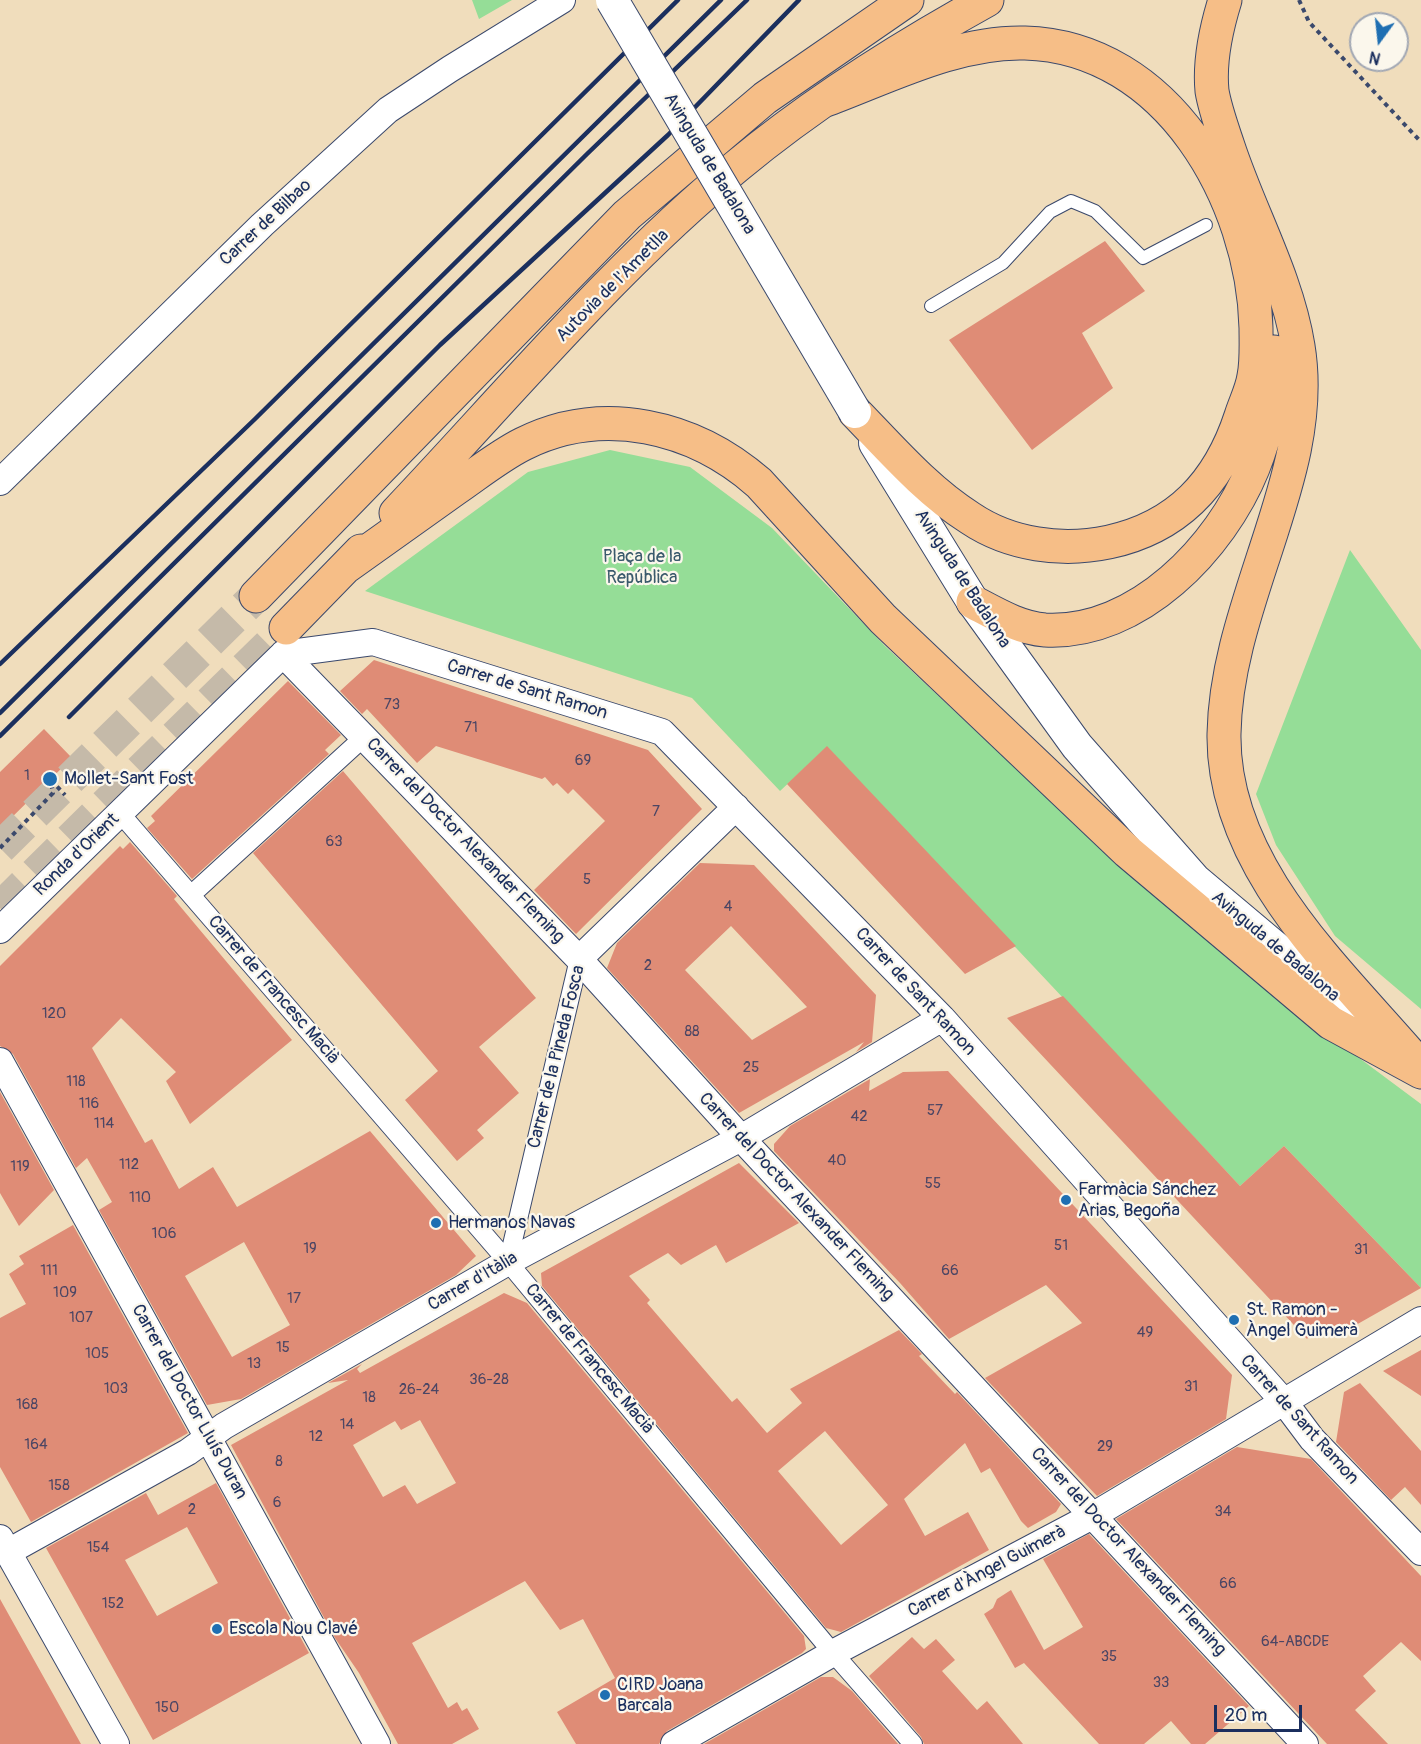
<!DOCTYPE html>
<html>
<head>
<meta charset="utf-8">
<style>
  body { margin:0 }
  #map { position:relative; width:1421px; height:1744px; overflow:hidden; background:#f0ddbc; font-family:Pangolin,sans-serif }
  canvas { display:block }
  .north { position:absolute; left:1349px; top:12px; width:60px; height:60px; box-sizing:border-box; background:#fbf7ec; border:2px solid #a1a7b3; border-radius:50%; rotate:195deg; font-size:16px; font-weight:700; line-height:24px; text-align:center; color:#1b2f5e }
  .north::after { content:''; display:block; margin:auto; width:21px; height:27px; background:#1f6fb2; clip-path:polygon(50% 0,100% 100%,50% 72%,0 100%) }
  .scale { position:absolute; left:1214px; top:1705px; width:88px; height:27px; box-sizing:border-box; border:3px solid #1b2f5e; border-top:0; padding-left:8px; font-size:18px; line-height:21px; white-space:nowrap; color:#1b2f5e; -webkit-text-stroke:4px #fbf7ec; paint-order:stroke }
</style>
</head>
<body>
<div id="map">
<canvas width="1421" height="1744"></canvas>
<div class="north">N</div>
<div class="scale">20 m</div>
</div>
<script>
const ctx = document.querySelector('canvas').getContext('2d');
ctx.lineJoin = 'round';
function fill(path, color) {
  ctx.fillStyle = color;
  ctx.fill(path, 'evenodd');
}
function trace(path, color, width, dash) {
  ctx.strokeStyle = color;
  ctx.lineWidth = width;
  ctx.lineCap = dash ? 'butt' : 'round';
  ctx.setLineDash(dash || []);
  ctx.stroke(path);
}
function label(font, color, halo, rows, align = 'center') {
  ctx.font = font + ' Pangolin,sans-serif';
  ctx.lineWidth = 4.5;
  ctx.setLineDash([]);
  ctx.textBaseline = 'middle';
  ctx.strokeStyle = halo;
  ctx.fillStyle = color;
  for (const [text, x, y, turn = 0] of rows) {
    ctx.save();
    ctx.translate(x, y);
    ctx.rotate((+turn || 0) * Math.PI / 180);
    ctx.textAlign = isNaN(turn) ? turn : align;
    if (halo) ctx.strokeText(text, 0, 0);
    ctx.fillText(text, 0, 0);
    ctx.restore();
  }
}
const green = new Path2D(`
  M472,0H512L479,19Z
  M610,450L690,467L772,528L885,646L1103,850L1241,970L1421,1104V1288L1284,1146L1240,1186L827,747L780,791L692,698L365,591L528,472Z
  M1350,550L1421,650V1009L1335,936L1276,845L1256,794Z`);
const building = new Path2D(`
  M1105,241L1145,291L1082,333L1113,388L1032,450L949,340Z
  M374,660L648,750L702,809L576,934L534,890L605,821L573,789L568,794L557,783L553,786L545,777L542,779L436,746L417,763L367,709L362,714L340,691Z
  M288,681L341,735L325,750L329,754L192,879L147,828L155,821L151,816Z
  M44,729L72,758L0,829V772Z
  M827,746L1016,946L965,974L787,784Z
  M343,771L536,998L479,1047L519,1093L477,1130L484,1138L457,1161L405,1100L438,1071L253,853Z
  M130,842L177,896L174,899L292,1040L190,1124L166,1081L176,1072L121,1018L92,1048L145,1143L152,1139L179,1189L213,1167L237,1207L370,1131L476,1256L456,1275L241,1399L207,1405L99,1210L112,1202L87,1158L76,1168L13,1054L0,1046V966L120,846L123,849ZM244,1242L290,1325L232,1357L185,1276Z
  M700,863L754,865L876,995L872,1042L856,1052L864,1042L739,1113L607,968L617,943ZM731,926L807,1007L752,1040L685,970Z
  M1063,996L1240,1186L1284,1146L1421,1288L1333,1338L1317,1327L1307,1339L1007,1018Z
  M948,1071L1232,1375L1226,1419L1097,1496L985,1378L1082,1323L1046,1285L949,1339L900,1283L774,1151V1144L790,1126L870,1079L869,1091L903,1072Z
  M0,1092L54,1190L19,1226L0,1193Z
  M739,1163L799,1223L726,1263L716,1245L681,1265L668,1253L629,1276L650,1300L647,1303L732,1402L737,1398L767,1433L802,1403L790,1389L899,1330L922,1354L919,1356L955,1394L957,1392L1061,1504L1056,1512L1028,1528L1021,1521L990,1468L981,1473L965,1443L904,1499L925,1536L968,1512L989,1550L841,1632L826,1628L542,1286L541,1273ZM825,1431L888,1505L841,1545L778,1471Z
  M73,1225L188,1433L31,1522L0,1467V1318L26,1304L9,1274L24,1264L19,1256Z
  M504,1293L527,1303L804,1636L806,1649L802,1653L667,1731L659,1744H576L557,1712L615,1678L583,1619L560,1630L525,1581L412,1643L448,1708L457,1702L462,1711L467,1708L479,1729L452,1744H398L359,1673L335,1638L231,1445L348,1380L328,1383L362,1364L357,1369L360,1373ZM420,1420L456,1483L417,1504L405,1485L383,1497L353,1445L395,1421L401,1430Z
  M1421,1350V1396L1383,1371Z
  M1360,1383L1421,1451V1505L1405,1487L1391,1500L1336,1442L1344,1392Z
  M1237,1447L1311,1459L1421,1576V1661L1401,1642L1363,1676L1376,1691L1355,1710L1388,1744H1327L1116,1519Z
  M216,1483L309,1653L153,1740L46,1548L146,1493L158,1515ZM187,1527L218,1583L157,1616L125,1560Z
  M1089,1534L1249,1706L1205,1744H1191L1171,1721L1144,1744H1099L1024,1663L1015,1668L984,1614L993,1608L997,1599L1011,1590L1044,1650L1083,1627L1043,1559Z
  M0,1599L81,1744H0Z
  M912,1637L924,1649L936,1639L955,1660L942,1671L977,1710L987,1701L1023,1744H924L921,1737L869,1676Z
  M821,1677H833L852,1691L898,1744H704Z`);
const motorwayTunnel = new Path2D(`
  M0,848L256,596
  M0,908L286,628`);
const path = new Path2D(`
  M1299,0L1309,22L1421,142
  M51,780L65,795
  M0,848L53,793L50,779`);
const service = new Path2D(`
  M931,306L1003,263L1050,212L1071,201L1095,211L1143,258L1206,225`);
const pedestrian = new Path2D(`
  M120,813L508,1262L827,1646L913,1744
  M191,895L364,737
  M508,1262L579,959`);
const minor = new Path2D(`
  M0,482L262,225L388,110L450,69L562,0
  M283,654L373,642L662,732L942,1018L1285,1403L1312,1439L1421,1552
  M283,654L579,959L741,1138L1305,1744
  M0,930L283,654
  M579,959L736,807
  M0,1061L377,1744
  M0,1538L116,1744
  M8,1552L188,1452L224,1426L508,1262L741,1138L942,1018
  M674,1744L833,1653L1094,1515L1421,1320`);
const tertiary = new Path2D(`
  M875,443L973,602L1077,746L1195,880L1377,1033`);
const motorway = new Path2D(`
  M1225,0C1216,29 1209,60 1212,91C1215,109 1222,128 1228,146C1250,213 1287,277 1298,346C1310,418 1286,488 1264,555C1245,613 1225,672 1224,734C1222,865 1335,967 1414,1059
  M823,101C886,78 956,41 1025,43C1168,47 1253,200 1256,328C1256,344 1257,361 1254,376C1252,390 1245,403 1241,416C1219,483 1178,527 1109,542C1062,552 1010,545 970,518C926,490 891,449 855,412
  M396,513C505,398 615,266 737,166C814,102 900,48 987,0
  M347,566C383,540 419,515 455,489C477,474 499,456 523,444C603,404 694,426 759,483L883,619L1128,852L1331,1023L1421,1072
  M256,596L627,215L765,98L907,0
  M973,602C996,614 1019,628 1045,630C1138,635 1221,547 1253,468C1268,431 1275,391 1274,352
  M286,628L361,551`);
const rail = new Path2D(`
  M0,664L255,419L678,0
  M0,713L721,0
  M69,717L440,345L668,135L799,0
  M0,736L587,154L747,0`);
const tertiaryBridge = new Path2D(`
  M612,0L855,412`);
const markers = [
  [50,779,8,"#1f6fb2"],
  [1066,1200,6,"#1f6fb2"],
  [436,1223,6,"#1f6fb2"],
  [1234,1320,6,"#1f6fb2"],
  [217,1629,6,"#1f6fb2"],
  [605,1695,6,"#1f6fb2"]
];
const numberNames = [
  ["73",392,705],
  ["71",471,728],
  ["69",583,761],
  ["1",27,776],
  ["7",656,812],
  ["63",334,842],
  ["5",587,880],
  ["4",728,907],
  ["2",648,966],
  ["120",54,1014],
  ["88",692,1032],
  ["25",751,1068],
  ["118",76,1082],
  ["116",89,1104],
  ["57",935,1111],
  ["42",859,1117],
  ["114",104,1124],
  ["40",837,1161],
  ["112",129,1165],
  ["119",20,1167],
  ["55",933,1184],
  ["110",140,1198],
  ["106",164,1234],
  ["51",1061,1246],
  ["19",310,1249],
  ["31",1361,1250],
  ["111",49,1271],
  ["66",950,1271],
  ["109",65,1293],
  ["17",294,1299],
  ["107",81,1318],
  ["49",1145,1333],
  ["15",283,1348],
  ["105",97,1354],
  ["13",254,1364],
  ["36-28",489,1380],
  ["31",1191,1387],
  ["103",116,1389],
  ["26-24",419,1390],
  ["18",369,1398],
  ["168",27,1405],
  ["14",347,1425],
  ["12",316,1437],
  ["164",36,1445],
  ["29",1105,1447],
  ["8",279,1462],
  ["158",59,1486],
  ["6",277,1503],
  ["2",192,1510],
  ["34",1223,1512],
  ["154",98,1548],
  ["66",1228,1584],
  ["152",113,1604],
  ["64-ABCDE",1295,1642],
  ["35",1109,1657],
  ["33",1161,1683],
  ["150",167,1708]
];
const streetNames = [
  ["Avinguda de Badalona",709,164,59],
  ["Carrer de Bilbao",266,223,-43],
  ["Autovia de l'Ametlla",613,286,-45],
  ["Avinguda de Badalona",962,579,57],
  ["Carrer de Sant Ramon",527,690,17],
  ["Carrer del Doctor Alexander Fleming",465,841,46],
  ["Ronda d'Orient",77,855,-44],
  ["Avinguda de Badalona",1275,947,40],
  ["Carrer de Francesc Macià",273,990,49],
  ["Carrer de Sant Ramon",915,992,47],
  ["Carrer de la Pineda Fosca",557,1057,-76],
  ["Carrer del Doctor Alexander Fleming",796,1197,47],
  ["Carrer d'Itàlia",473,1282,-30],
  ["Carrer de Francesc Macià",589,1359,50],
  ["Carrer del Doctor Lluís Duran",189,1402,61],
  ["Carrer de Sant Ramon",1299,1420,48],
  ["Carrer del Doctor Alexander Fleming",1128,1552,47],
  ["Carrer d'Àngel Guimerà",987,1572,-28]
];
const parkNames = [
  ["Plaça de la",642,557],
  ["República",642,578]
];
const poiNames = [
  ["Mollet-Sant Fost",64,779],
  ["Farmàcia Sánchez",1078,1190],
  ["Arias, Begoña",1078,1211],
  ["Hermanos Navas",448,1223],
  ["St. Ramon -",1246,1310],
  ["Àngel Guimerà",1246,1331],
  ["Escola Nou Clavé",229,1629],
  ["CIRD Joana",617,1685],
  ["Barcala",617,1706]
];
fill(green, '#95dd97');
fill(building, '#df8c76');
trace(motorwayTunnel, '#c5baa9', 33, [33, 16]);
trace(service, '#3b496c', 14);
trace(pedestrian, '#3b496c', 20);
trace(minor, '#3b496c', 28);
trace(tertiary, '#3b496c', 34);
trace(motorway, '#3b496c', 35);
trace(path, '#3b496c', 4, [4.5, 4.5]);
trace(service, '#fff', 12);
trace(pedestrian, '#fff', 18);
trace(minor, '#fff', 26);
trace(tertiary, '#fff', 32);
trace(motorway, '#f6be87', 33);
trace(rail, '#1b2f5e', 4.5);
trace(tertiaryBridge, '#3b496c', 34, []);
trace(tertiaryBridge, '#fff', 32);
for (const [x, y, r, color] of markers) {
  const dot = new Path2D();
  dot.arc(x, y, r, 0, 2 * Math.PI);
  ctx.fillStyle = color;
  ctx.fill(dot);
  trace(dot, '#fbf7ec', 2);
}
label('15px', '#4c4664', null, numberNames);
label('18px', '#1b2f5e', '#fbf7ec', streetNames);
label('18px', '#3a5a6c', '#fbf7ec', parkNames);
label('18px', '#1b2f5e', '#fbf7ec', poiNames, 'left');
</script>
</body>
</html>
